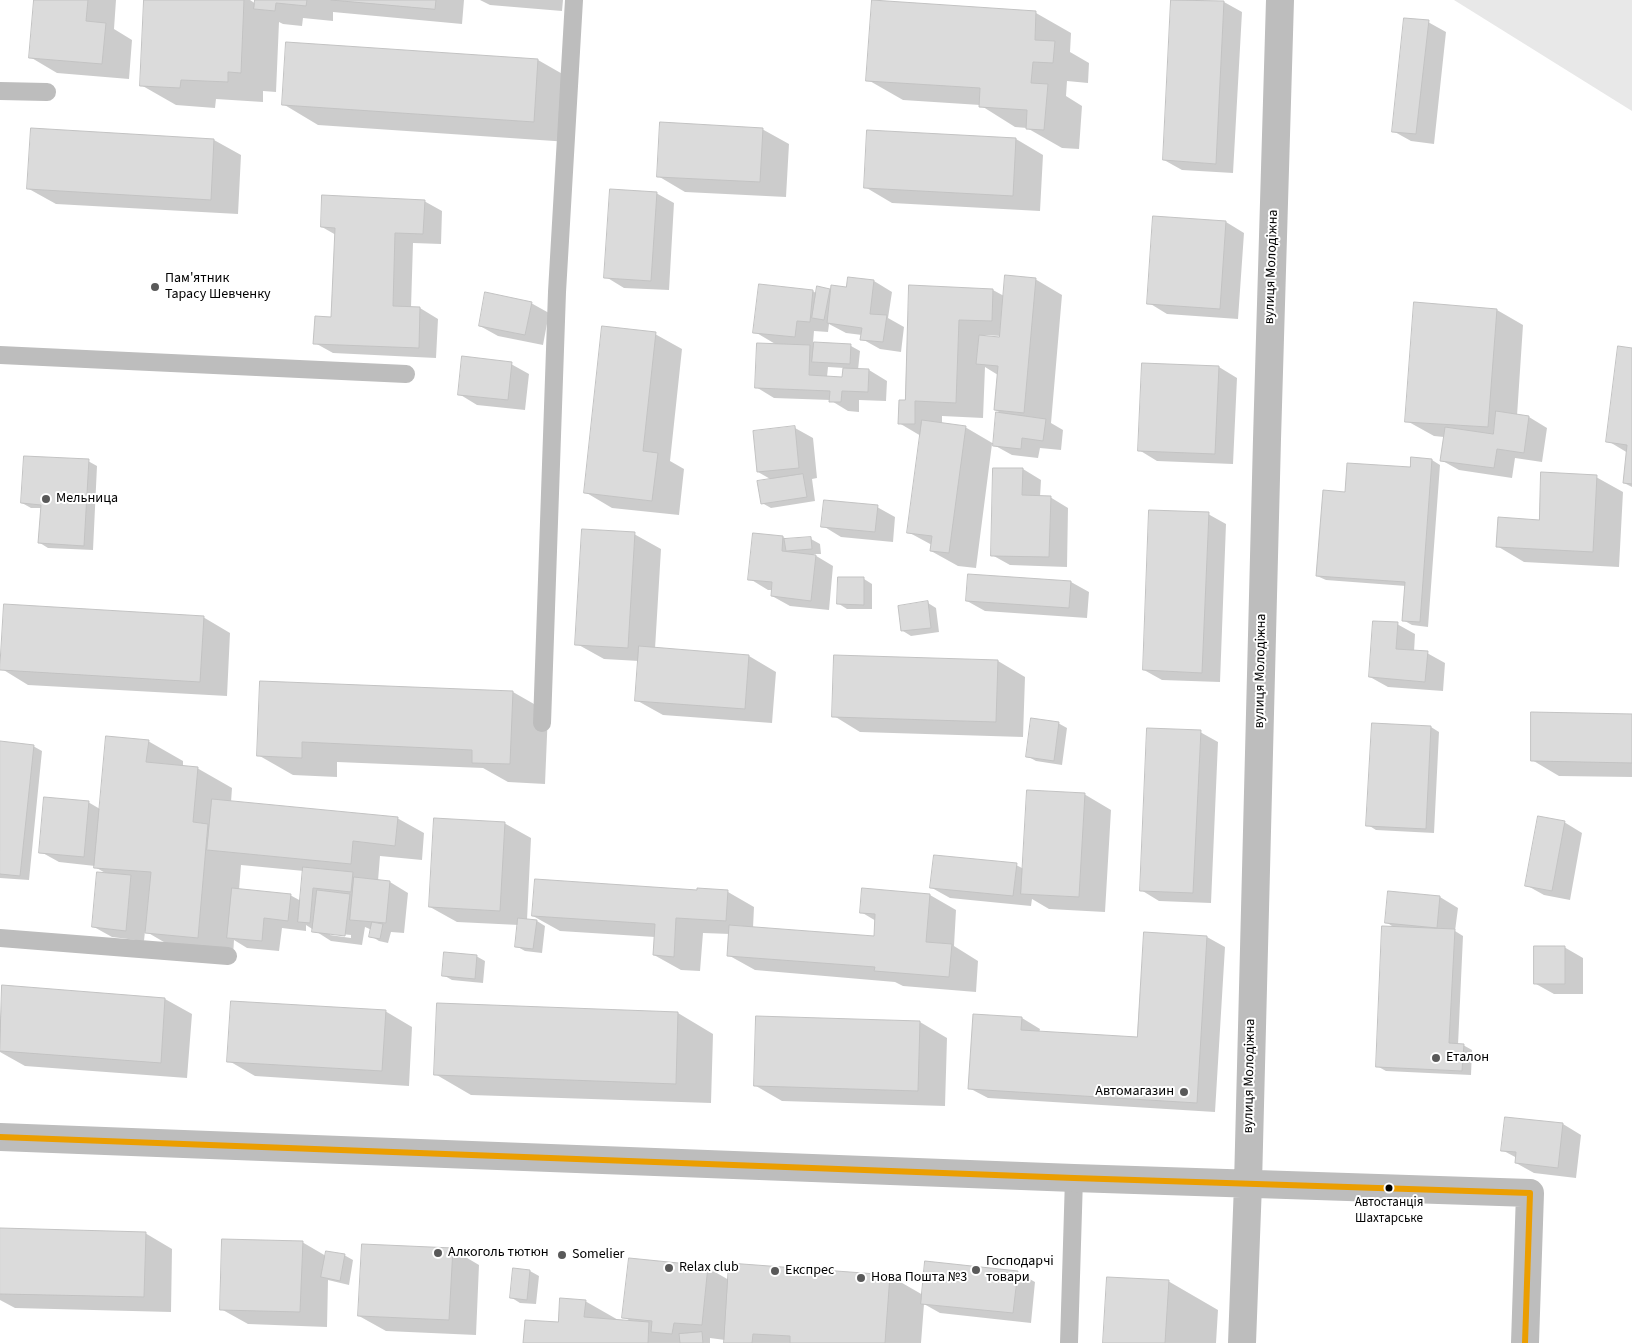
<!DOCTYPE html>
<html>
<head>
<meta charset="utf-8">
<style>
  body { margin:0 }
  canvas { display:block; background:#fff }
</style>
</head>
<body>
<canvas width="1632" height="1343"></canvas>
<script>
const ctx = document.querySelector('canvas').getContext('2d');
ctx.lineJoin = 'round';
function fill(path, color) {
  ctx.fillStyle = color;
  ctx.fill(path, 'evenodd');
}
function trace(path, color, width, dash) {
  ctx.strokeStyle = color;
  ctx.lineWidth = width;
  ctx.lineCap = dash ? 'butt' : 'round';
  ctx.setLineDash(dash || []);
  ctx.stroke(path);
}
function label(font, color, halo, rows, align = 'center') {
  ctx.font = font + ' "Source Sans 3",sans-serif';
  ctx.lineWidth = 4;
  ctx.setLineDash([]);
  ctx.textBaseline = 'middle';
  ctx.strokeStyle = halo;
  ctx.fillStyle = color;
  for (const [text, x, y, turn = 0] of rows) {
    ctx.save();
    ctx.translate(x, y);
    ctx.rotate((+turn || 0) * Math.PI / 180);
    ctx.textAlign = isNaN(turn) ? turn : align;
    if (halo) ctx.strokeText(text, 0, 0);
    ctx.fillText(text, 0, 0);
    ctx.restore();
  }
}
const green = new Path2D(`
  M1454,0H1632V111Z`);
const shadow = new Path2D(`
  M35,0H116L114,29L132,40L129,79L57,73L30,57Z
  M146,0H250L256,4L257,0H464L462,24L333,12V21L303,18L302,26L283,24L279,22L276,92L263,91V102L216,99L215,108L176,105L141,85Z
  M480,0H563L562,11L490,5Z
  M1173,0L1224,2L1242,12L1233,173L1182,170L1164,160Z
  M873,1L1036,13L1071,33L1070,52L1089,63L1088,83L1067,81L1066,96L1082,106L1079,149L1062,148L1027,128L1015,127L980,105L903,100L868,80Z
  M1428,22L1446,32L1434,144L1411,141L1393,131Z
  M538,60L573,80L569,142L318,125L283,104Z
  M32,129L214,140L241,155L238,214L56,204L29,189Z
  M762,129L789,144L786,197L685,192L658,176Z
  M868,131L1016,139L1043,155L1040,211L892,203L865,187Z
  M656,193L674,203L669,290L624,288L606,277Z
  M424,201L442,211L441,244L413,243L411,308H420L438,319L436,358L333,353L315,343L332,318L336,235L322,227Z
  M1226,222L1244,233L1238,319L1167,314L1149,303Z
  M1035,279L1062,295L1051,423L1063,430L1061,450L1040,448L1038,458L1012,455L992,444L976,568L958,566L931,551L932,545L908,532L921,436L899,423L906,401L910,287L993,290L1004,296ZM985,335L1001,336L1000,339L985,337ZM985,367L998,375L995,410L1003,414L994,444L965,427L942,424V416L983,418Z
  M874,281L892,292L888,318L904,327L901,352L880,349L862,339V335L846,333L829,324L828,332L814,331L813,343L851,346L860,351L858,370H869L887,381L886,401L859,400V412L848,411L830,400L774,398L756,387L777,345L755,332L813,291L817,294L829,290L832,291ZM828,367L844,368L843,378L827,377Z
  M531,303L549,313L543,345L498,336L480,326Z
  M1497,310L1523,325L1517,416L1529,417L1547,428L1542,462L1515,458L1512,478L1459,470L1441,460L1444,437L1434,436L1407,421Z
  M655,334L682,349L670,461L684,469L679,515L612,508L585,492Z
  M1632,349V487L1624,483L1628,453L1608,441Z
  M511,364L529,374L525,410L477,405L459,394Z
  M1143,364L1219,367L1237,378L1233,464L1157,461L1139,450Z
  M795,428L813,438L817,478L812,479L815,501L771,508L762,503L772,480L758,472Z
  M1432,460L1440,465L1428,627L1412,625L1403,620L1406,586L1326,580L1317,576L1346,493Z
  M88,461L97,466L93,550L48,548L40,543L42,508H31L22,503Z
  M1023,469L1041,480L1040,497H1050L1068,508L1067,567L1010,565L992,555Z
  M1596,477L1623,492L1619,567L1524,562L1497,546L1540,521Z
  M877,507L895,517L893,542L841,537L823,526Z
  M1208,514L1226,524L1220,682L1162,680L1144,670Z
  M634,534L661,549L655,649L749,656L776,672L772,723L663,715L636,700L639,661L604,659L577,644Z
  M754,534L783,537L788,540L811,539L820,544L821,554H813L833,566L829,610L790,606L772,596V590H768L750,579Z
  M864,579L872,584V609H847L839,604Z
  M1071,582L1089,592L1087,618L985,611L967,601Z
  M928,603L936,608L939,632L911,636L903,631Z
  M203,617L230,633L227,696L28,685L2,669Z
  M1397,624L1415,634L1414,652L1427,653L1445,663L1443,691L1388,687L1370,677Z
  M998,661L1025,677L1023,737L860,732L834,716Z
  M261,682L513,692L548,712L545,784L508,782L483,768L337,762V777L293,775L258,755Z
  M1632,715V777L1559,776L1532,760Z
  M1058,723L1067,728L1062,765L1036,761L1027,756Z
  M1431,727L1439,732L1434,833L1376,830L1368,825Z
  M1200,732L1218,742L1211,903L1159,901L1141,890Z
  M148,741L183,761V767L197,768L232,788L231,802L397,818L424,833L422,860L380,856L378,881L390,882L408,893L404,933L391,932L388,943L379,941L371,936L372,930L365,927L362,945L331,941L306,925V931L282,928L279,951L247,948L234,940L233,957L181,952L145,931L144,941L112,937L94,927L107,874L95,867V866L59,862L41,852L88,802L100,809ZM241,865L304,871L301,901L290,895L239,890ZM330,933L351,935V938L330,935Z
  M0,743L33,746L42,751L29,880L0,878Z
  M1084,794L1111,810L1105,912L1049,909L1032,899L1031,906L950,898L932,888L1016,865L1024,869Z
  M1564,822L1582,833L1570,900L1544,895L1526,885Z
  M504,823L531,838L527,920L537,921L545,926L542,953L525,951L516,946L519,925L457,922L430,907Z
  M698,892H728L754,907L753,928L875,937L876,921L861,912L930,895L956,910L954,946L978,961L976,992L903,986L895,982L755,970L728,955L730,934L703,933L700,971L681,970L654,955L655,937L560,931L533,916Z
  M1440,897L1458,908L1455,931L1463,936L1458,1045H1463L1472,1050L1471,1075L1386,1071L1377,1066L1395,928L1386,922Z
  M1207,937L1225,947L1215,1112L988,1098L969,1088L1022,1018L1040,1029L1039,1033L1139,1039Z
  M1564,947L1583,958V994H1554L1536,984Z
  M476,956L485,961L483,983L452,980L443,975Z
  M3,987L165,999L192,1014L187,1078L25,1066L0,1052V1023Z
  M438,1004L678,1013L713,1034L711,1103L471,1095L435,1074Z
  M385,1011L412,1027L409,1086L255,1076L229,1061Z
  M920,1022L947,1038L945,1106L782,1101L756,1086Z
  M1563,1124L1581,1135L1576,1178L1534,1173L1516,1163L1517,1158L1502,1150Z
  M0,1229L145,1233L172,1249L171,1312L15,1308L0,1300Z
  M302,1242L326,1256L344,1255L353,1260L349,1285L328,1280L327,1327L248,1324L221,1309Z
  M452,1249L479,1265L476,1335L386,1331L359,1316Z
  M708,1268L729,1280L890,1276L923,1295L1017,1272L1035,1282L1031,1323L940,1313L924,1304L921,1343H725V1340L710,1338V1343H525L559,1324L585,1301L620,1321L632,1322L624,1317Z
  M515,1270L530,1271L539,1276L536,1304L520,1303L512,1298Z
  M1168,1281L1218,1310L1216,1343H1105Z`);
const building = new Path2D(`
  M34,0H88L86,21L106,23L102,64L29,58Z
  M144,0H244L241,73L228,72V82L181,80L180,88L140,86Z
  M255,0H307L306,6L276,3L275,11L254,9Z
  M331,0H436L435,9Z
  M872,0L1036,11L1035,40L1055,41L1053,63L1033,62L1031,83L1048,84L1044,130L1026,129L1027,110L979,107L980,88L866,81Z
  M1171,0L1224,1L1216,164L1163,160Z
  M1404,18L1429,20L1416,134L1392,132Z
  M286,42L538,59L534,122L282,105Z
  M660,122L763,128L760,182L657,177Z
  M31,128L214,139L211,200L27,189Z
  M867,130L1016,138L1013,196L864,188Z
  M610,189L657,192L651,281L604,278Z
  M322,195L425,200L423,234L395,233L393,306L420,307L419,348L313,344L315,316L331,317L335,228L321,227Z
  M1153,216L1226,221L1220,309L1147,304Z
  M1005,275L1036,278L1024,413L994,410L998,366L976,364L979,335L999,337Z
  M848,277L874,280L870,314L887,315L883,342L860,340L862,328L827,323L831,285L846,287Z
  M759,284L813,290L810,322L797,321L795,337L753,333Z
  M909,285L993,289L992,321L959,320L956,403L915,401V424H898L899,400H905Z
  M817,286L830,289L824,320L812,318Z
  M485,292L532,302L525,335L479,326Z
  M1414,302L1497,309L1488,427L1405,422Z
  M602,326L656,332L643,451L658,453L652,501L584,493Z
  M814,342L851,344L850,364L812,362Z
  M757,343L810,345L809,375L842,377L843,368L869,369L868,392L842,391L841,402H829L830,391L755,388Z
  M1618,346L1632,348V484L1623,483L1627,445L1606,442Z
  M462,356L512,362L508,400L458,395Z
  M1142,363L1219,366L1215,454L1138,451Z
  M1496,411L1529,416L1524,453L1497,449L1494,468L1440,461L1445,427L1493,434Z
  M996,412L1046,419L1043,441L1022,438L1021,449L993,446Z
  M922,420L966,426L949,553L930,551L932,536L907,533Z
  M795,426L799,468L757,472L753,431Z
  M24,456L89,459L84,546L38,543L41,505L21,503Z
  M1411,457L1432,459L1420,622L1402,621L1405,582L1316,576L1323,490L1345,492L1347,463L1410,467Z
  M993,468H1023L1022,495L1051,496L1049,557L991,556Z
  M1541,472L1597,475L1593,552L1496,547L1498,517L1539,520Z
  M803,474L807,497L761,504L757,481Z
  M824,500L878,505L875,532L821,527Z
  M1149,510L1209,512L1202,673L1143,670Z
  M582,529L635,532L628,648L575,645Z
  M753,533L783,536L782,551L816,555L811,601L771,596L772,582L748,580Z
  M811,537L812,549L786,551L784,539Z
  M968,574L1071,581L1069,608L966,601Z
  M838,577H864V605L837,604Z
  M928,601L931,628L901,631L898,606Z
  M4,604L204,616L200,682L0,670Z
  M1373,621L1398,622L1396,649L1428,651L1425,682L1369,677Z
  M639,646L749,655L745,709L635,701Z
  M834,655L998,660L996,722L832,717Z
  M260,681L513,691L510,764L472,763V750L302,742V758L257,756Z
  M1531,712L1632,714V763L1531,761Z
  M1031,718L1059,722L1054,761L1026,757Z
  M1372,723L1431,726L1426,829L1366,826Z
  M1147,728L1201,730L1193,893L1140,891Z
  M106,736L149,740L146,762L198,767L193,822L208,824L198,938L145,933L151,872L94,868Z
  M0,741L34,745L20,876L0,874Z
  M1027,790L1085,793L1079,897L1021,894Z
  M44,797L89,801L84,857L39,853Z
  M212,799L398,817L395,846L353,841L351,864L207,850Z
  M1538,816L1565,821L1552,891L1525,886Z
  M434,818L505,822L500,911L429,907Z
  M934,855L1017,863L1013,896L930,888Z
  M303,867L353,872L351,892L313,888L310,923L298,922Z
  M97,872L131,875L126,931L92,927Z
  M354,877L390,881L386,923L350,920Z
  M535,879L697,890V888L728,890L726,921L676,918L674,957L653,955L655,924L532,916Z
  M232,888L291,894L288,921L264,918L262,941L227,938Z
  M862,888L930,894L926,942L952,944L949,977L874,971L875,967L727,956L729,925L874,936L875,914L860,913Z
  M317,890L350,894L345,936L312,932Z
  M1388,891L1440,896L1437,928L1385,923Z
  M518,918L537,920L533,949L515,947Z
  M372,922L383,924L380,939L369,937Z
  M1382,926L1455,929L1449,1043L1464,1044L1462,1071L1376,1067Z
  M1144,932L1207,936L1197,1103L968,1089L973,1014L1022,1017L1021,1030L1137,1037Z
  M1534,946H1565V984H1534Z
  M444,952L477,955L475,979L442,976Z
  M2,985L165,998L161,1063L0,1051Z
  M231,1001L386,1010L382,1071L227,1062Z
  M437,1003L678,1012L676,1084L434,1075Z
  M756,1016L920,1021L918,1091L754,1086Z
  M1505,1117L1563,1123L1558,1168L1515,1163L1516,1152L1501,1151Z
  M0,1228L146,1232L144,1297L0,1294Z
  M222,1239L303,1241L300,1312L220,1310Z
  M362,1244L453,1248L449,1320L358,1316Z
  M326,1251L345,1254L340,1281L321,1277Z
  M629,1258L708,1266L702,1325L674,1323L672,1334L651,1332L652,1321L622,1318Z
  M925,1261L1018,1271L1013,1313L921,1304Z
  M729,1263L890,1275L885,1343H790V1336L753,1334L752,1343H724Z
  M513,1268L530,1270L527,1300L510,1298Z
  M1107,1277L1169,1280L1165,1343H1103Z
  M560,1298L586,1300L584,1317L649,1322L648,1343H523L525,1320L558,1322Z
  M702,1332L703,1343H680L679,1334Z`);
const lane = new Path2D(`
  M0,91L47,92
  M0,355L406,374
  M542,723L557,292L574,0
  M0,938L228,956
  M1069,1343L1074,1178`);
const street = new Path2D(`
  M0,1137L1074,1178L1530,1193L1525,1343
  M1242,1343L1248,1184L1267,439L1280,0`);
const bus1 = new Path2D(`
  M0,1137L1074,1178L1530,1193L1525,1343`);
const markers = [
  [155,287,5,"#595959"],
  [46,499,5,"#595959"],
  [1436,1058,5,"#595959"],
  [1184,1092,5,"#595959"],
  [1389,1188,4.5,"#000"],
  [438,1253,5,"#595959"],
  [562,1255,5,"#595959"],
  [669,1268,5,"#595959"],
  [976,1270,5,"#595959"],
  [775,1271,5,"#595959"],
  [861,1278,5,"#595959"]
];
const busNames = [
  ["Автостанція",1389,1203],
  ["Шахтарське",1389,1219]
];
const streetNames = [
  ["вулиця Молодіжна",1272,267,-88],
  ["вулиця Молодіжна",1261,671,-89],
  ["вулиця Молодіжна",1250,1076,-89]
];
const poiNames = [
  ["Пам'ятник",165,279],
  ["Тарасу Шевченку",165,295],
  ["Мельница",56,499],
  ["Еталон",1446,1058],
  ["Автомагазин",1174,1092,"right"],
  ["Алкоголь тютюн",448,1253],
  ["Somelier",572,1255],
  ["Господарчі",986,1262],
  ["товари",986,1278],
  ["Relax club",679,1268],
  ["Експрес",785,1271],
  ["Нова Пошта №3",871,1278]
];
fill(green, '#e8e8e8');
fill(shadow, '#0003');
fill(building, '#dbdbdb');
trace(building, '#c3c3c3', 1);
trace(lane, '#bdbdbd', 18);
trace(street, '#bdbdbd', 28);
trace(bus1, '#eb9e00', 6);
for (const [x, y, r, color] of markers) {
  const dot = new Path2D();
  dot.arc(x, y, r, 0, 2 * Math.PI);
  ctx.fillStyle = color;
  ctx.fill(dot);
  trace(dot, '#fff', 2);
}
label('13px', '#000', '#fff', busNames);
label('14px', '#000', '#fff', streetNames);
label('14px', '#000', '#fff', poiNames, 'left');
</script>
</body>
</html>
